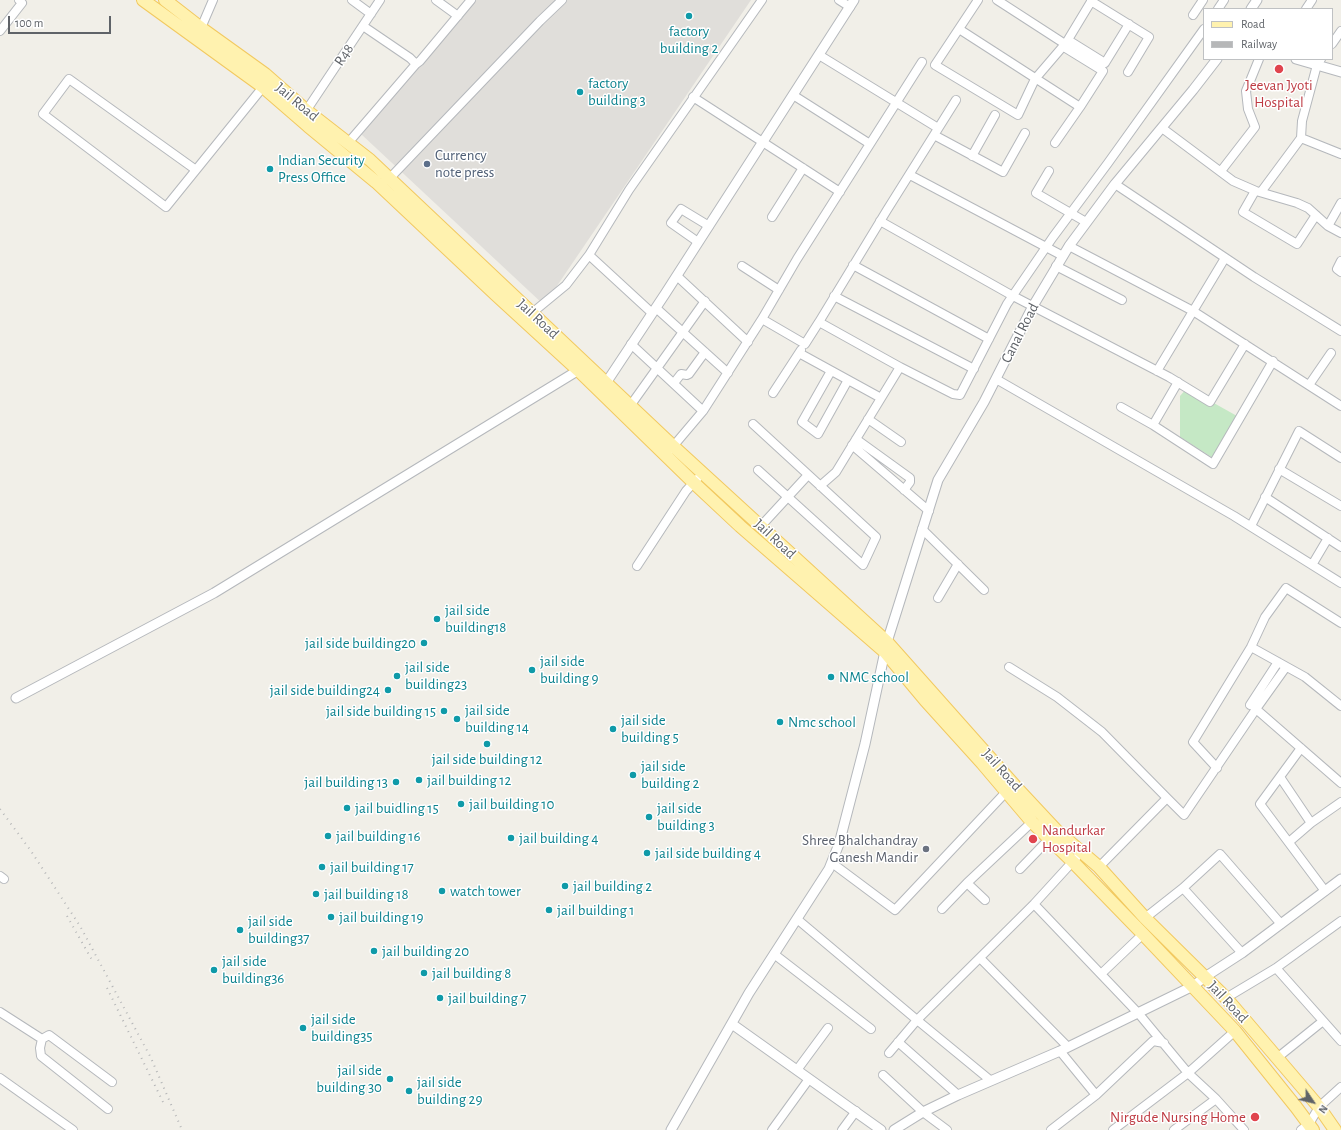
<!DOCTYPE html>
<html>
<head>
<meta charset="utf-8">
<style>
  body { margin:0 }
  #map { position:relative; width:1341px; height:1130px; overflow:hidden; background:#f1efe8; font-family:"Alegreya Sans",sans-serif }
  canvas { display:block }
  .legend { position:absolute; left:1203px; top:8px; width:130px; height:52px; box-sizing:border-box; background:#fff; border:1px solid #bfc1c3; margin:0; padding:5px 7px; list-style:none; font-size:12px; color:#5f6368 }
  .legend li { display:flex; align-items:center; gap:8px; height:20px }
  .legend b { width:20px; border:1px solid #bfc1c3 }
  .north { position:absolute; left:1293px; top:1082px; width:40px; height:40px; -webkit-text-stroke:3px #fff; paint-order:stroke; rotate:125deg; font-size:11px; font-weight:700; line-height:16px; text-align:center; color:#5f6368 }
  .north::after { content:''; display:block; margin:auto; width:14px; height:18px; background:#5f6368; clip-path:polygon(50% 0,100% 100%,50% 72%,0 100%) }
  .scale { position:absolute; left:8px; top:16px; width:103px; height:18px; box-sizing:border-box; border:2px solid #5f6368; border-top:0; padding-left:5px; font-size:12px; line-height:14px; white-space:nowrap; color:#5f6368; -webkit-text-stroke:3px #fff; paint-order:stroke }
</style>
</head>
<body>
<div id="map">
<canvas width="1341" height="1130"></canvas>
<ul class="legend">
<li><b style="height:5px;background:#fff2af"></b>Road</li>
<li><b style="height:5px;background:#b6b7b8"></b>Railway</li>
</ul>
<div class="north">N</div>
<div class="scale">100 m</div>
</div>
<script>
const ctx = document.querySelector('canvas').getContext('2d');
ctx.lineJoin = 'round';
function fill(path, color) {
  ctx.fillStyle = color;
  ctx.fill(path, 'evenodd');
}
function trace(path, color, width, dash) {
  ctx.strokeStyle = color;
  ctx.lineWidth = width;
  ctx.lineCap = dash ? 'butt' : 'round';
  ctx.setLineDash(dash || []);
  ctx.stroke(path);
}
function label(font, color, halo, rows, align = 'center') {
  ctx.font = font + ' "Alegreya Sans",sans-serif';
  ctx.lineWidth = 3;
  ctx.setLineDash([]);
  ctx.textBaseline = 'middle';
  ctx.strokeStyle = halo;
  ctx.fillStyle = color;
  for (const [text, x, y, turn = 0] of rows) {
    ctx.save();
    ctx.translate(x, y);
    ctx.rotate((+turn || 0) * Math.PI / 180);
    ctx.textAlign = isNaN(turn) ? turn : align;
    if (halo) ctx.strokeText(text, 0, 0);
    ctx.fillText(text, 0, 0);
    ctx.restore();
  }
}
const industrial = new Path2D(`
  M475,0H751L544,305L361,134Z`);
const green = new Path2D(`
  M1187,388L1237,416L1213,458L1180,437V396Z`);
const minor = new Path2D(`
  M352,0L371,14
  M436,0L458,16
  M839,0L850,7
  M978,0L935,65L1018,115L1035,79L1065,44L997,0
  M1091,1L1149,37L1128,72
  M1218,9L1224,0
  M1306,9L1312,0
  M1193,15L1203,0
  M363,26L410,58L416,64
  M201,28L213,0
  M959,29L1080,107L1055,143
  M0,31L22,3L19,0
  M1068,40L1105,63L1129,24
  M1066,43L1092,0
  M1332,44L1341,31
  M1064,47L1103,71L1080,107
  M819,55L938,128
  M793,95L870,144
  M693,97L840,192
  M304,114L380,0
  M1162,128L1233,181L1256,191L1297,203L1308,208L1328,226L1341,233
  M934,135L1003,172L1025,133
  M1301,138L1302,121L1317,65L1321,59
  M348,143L416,64L420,61L471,0
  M972,156L995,115
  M196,170L69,79L43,114L166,207L263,87
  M1049,171L1036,193L1086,222
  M1221,171L1255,127L1248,109L1246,91L1259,59
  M910,175L1063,256
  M389,179L540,21L562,0
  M1115,184L1254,277L1341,331
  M1255,191L1243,212L1297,244L1316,215
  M1261,192L1301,138L1341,154
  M772,217L803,168
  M880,221L1013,296L1169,377L1210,402L1245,344
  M1328,226L1341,203
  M698,242L671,223L681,209L709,226
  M1069,246L1193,311L1341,406
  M1341,261L1337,269L1341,272
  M853,265L989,339
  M742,266L779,290
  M1056,266L1122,300
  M677,276L748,342
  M834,296L974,369
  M656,308L728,373
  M532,313L566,285L589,255
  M652,313L589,255L629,190L762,0
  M762,319L797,259L922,62
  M819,322L887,210L956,100
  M631,344L703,411
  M799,353L881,398
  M831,371L802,422L818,434L848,380
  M1157,371L1225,258
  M996,379L1234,516L1341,583
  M674,383L681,374L687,375L689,374L705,352
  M1309,385L1331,353
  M773,393L801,350
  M630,406L705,301
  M1121,407L1153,425L1213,464L1273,361
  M868,419L901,442
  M753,424L876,537L863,565L758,470
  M1153,425L1178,382
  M856,439L910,478V482L904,490
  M852,445L929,511
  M670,450L703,411L762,319L805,344L819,322L900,367L953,394L960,395L1007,304L1053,237L1108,163L1204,29
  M1279,469L1341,506
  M820,486L836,472L900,367
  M1265,497L1341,547
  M761,526L808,475
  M1251,526L1299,431L1341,458
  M922,529L984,590
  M1312,565L1328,538
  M637,566L686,491L697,479
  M938,598L958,564
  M1251,647L1305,677L1341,706
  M1009,667L1057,697L1102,732L1167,798
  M1250,705L1278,662
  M1256,709L1286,667
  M1301,748L1260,804L1325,891
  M1217,768L1193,742L1251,647L1265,617L1286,588L1341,623
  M1280,777L1311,823L1341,802
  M1289,842L1311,823
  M832,863L895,910L1006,792
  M1099,867L1167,798L1184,815L1256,709L1341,783
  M1020,869L1049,839
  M0,876L4,879
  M967,883L985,900
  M1183,888L1242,953
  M1034,904L1139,1014L1188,1073L1216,1099L1244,1130
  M942,909L967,883L1032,822
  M1145,918L1183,888L1220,854L1281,924
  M797,919L917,1020L889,1053
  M774,954L871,1029
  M980,958L1068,1047
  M1276,968L1341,1041
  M1101,974L1143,934
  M1226,998L1276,968L1341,921
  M0,1012L42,1039L49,1035L112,1082
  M42,1039L40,1048L41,1056L108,1109
  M898,1042L958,1095
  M1060,1051L1096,1095
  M1277,1058L1323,1021
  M797,1070L828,1028
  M883,1075L923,1112L947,1130
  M0,1078L73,1130
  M990,1080L917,1020L1034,904L1076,858
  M772,1130L809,1079
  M842,1130L856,1111
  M1051,1130L1096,1095L1153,1041L1164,1043
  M1113,1130L1188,1073L1235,1031
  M1174,1130L1216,1099
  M1301,1130L1309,1124L1319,1107L1341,1087`);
const tertiary = new Path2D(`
  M1251,9L1257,0
  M1296,59L1341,72
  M601,387L606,383L665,294L854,0
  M16,698L214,593L582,368
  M732,1024L881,1130
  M671,1130L749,993L829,869L839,844L865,744L887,642L938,480L984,402L1033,306L1069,246L1115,184L1193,90L1217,59
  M894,1130L923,1112L958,1095L1060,1051L1193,986L1205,977L1242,953L1341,879`);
const primary = new Path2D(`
  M143,0L263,87L308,126L376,182L496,295L578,370L694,483L740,526L885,652L925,700L982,763L1032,822L1073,862L1143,934L1235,1031L1296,1107L1313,1130
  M165,0L201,28L265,74L307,111L370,160L673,446L887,642L1015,786L1057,831L1099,867L1145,918L1226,998L1319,1107L1335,1130`);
const rail = new Path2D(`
  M0,809L31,851L80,926L151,1058L182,1130
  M67,916L92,960
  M107,988L164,1104`);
const markers = [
  [689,16,4,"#0f9aa8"],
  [1279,69,5,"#e0444e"],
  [580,92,4,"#0f9aa8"],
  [427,164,4,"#5c6f8a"],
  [270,169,4,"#0f9aa8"],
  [437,619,4,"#0f9aa8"],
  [424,643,4,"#0f9aa8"],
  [532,670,4,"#0f9aa8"],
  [397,676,4,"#0f9aa8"],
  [831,677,4,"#0f9aa8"],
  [388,690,4,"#0f9aa8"],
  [444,711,4,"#0f9aa8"],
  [457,719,4,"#0f9aa8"],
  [780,722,4,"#0f9aa8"],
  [613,729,4,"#0f9aa8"],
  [487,744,4,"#0f9aa8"],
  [633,775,4,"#0f9aa8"],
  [419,780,4,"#0f9aa8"],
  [396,782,4,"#0f9aa8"],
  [461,804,4,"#0f9aa8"],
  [347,808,4,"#0f9aa8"],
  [649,817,4,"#0f9aa8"],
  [328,836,4,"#0f9aa8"],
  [511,838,4,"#0f9aa8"],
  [1033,839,5,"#e0444e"],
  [926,849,4,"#6b7280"],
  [647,853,4,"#0f9aa8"],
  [322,867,4,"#0f9aa8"],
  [565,886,4,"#0f9aa8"],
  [442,891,4,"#0f9aa8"],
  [316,894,4,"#0f9aa8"],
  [549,910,4,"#0f9aa8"],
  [331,917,4,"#0f9aa8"],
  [240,930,4,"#0f9aa8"],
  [374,951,4,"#0f9aa8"],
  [214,970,4,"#0f9aa8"],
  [424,973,4,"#0f9aa8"],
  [440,998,4,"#0f9aa8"],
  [303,1028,4,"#0f9aa8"],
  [390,1079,4,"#0f9aa8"],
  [409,1091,4,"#0f9aa8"],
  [1255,1117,5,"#e0444e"]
];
const cultureNames = [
  ["factory",689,31,"center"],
  ["building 2",689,48,"center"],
  ["factory",588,83],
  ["building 3",588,100],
  ["Indian Security",278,160],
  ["Press Office",278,177],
  ["jail side",445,610],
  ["building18",445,627],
  ["jail side building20",416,643,"right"],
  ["jail side",540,661],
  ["building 9",540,678],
  ["jail side",405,667],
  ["building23",405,684],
  ["NMC school",839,677],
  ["jail side building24",380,690,"right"],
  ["jail side",465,710],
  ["building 14",465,727],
  ["jail side building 15",436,711,"right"],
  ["jail side",621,720],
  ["building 5",621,737],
  ["Nmc school",788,722],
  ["jail side building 12",487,759,"center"],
  ["jail side",641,766],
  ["building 2",641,783],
  ["jail building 12",427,780],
  ["jail building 13",388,782,"right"],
  ["jail building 10",469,804],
  ["jail buidling 15",355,808],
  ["jail side",657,808],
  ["building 3",657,825],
  ["jail building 16",336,836],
  ["jail building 4",519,838],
  ["jail side building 4",655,853],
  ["jail building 17",330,867],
  ["jail building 2",573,886],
  ["watch tower",450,891],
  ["jail building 18",324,894],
  ["jail building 1",557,910],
  ["jail building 19",339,917],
  ["jail side",248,921],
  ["building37",248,938],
  ["jail building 20",382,951],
  ["jail side",222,961],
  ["building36",222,978],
  ["jail building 8",432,973],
  ["jail building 7",448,998],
  ["jail side",311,1019],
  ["building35",311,1036],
  ["jail side",382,1070,"right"],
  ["building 30",382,1087,"right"],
  ["jail side",417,1082],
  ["building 29",417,1099]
];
const streetNames = [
  ["R48",344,55,-56],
  ["Jail Road",297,102,40],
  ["Jail Road",538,319,43],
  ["Canal Road",1020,333,-63],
  ["Jail Road",775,539,43],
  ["Jail Road",1002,770,48],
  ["Jail Road",1228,1002,47]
];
const healthNames = [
  ["Jeevan Jyoti",1279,85],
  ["Hospital",1279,102],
  ["Nandurkar",1042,830,"left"],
  ["Hospital",1042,847,"left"],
  ["Nirgude Nursing Home",1246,1117,"right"]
];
const serviceNames = [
  ["Currency",435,155],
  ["note press",435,172]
];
const worshipNames = [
  ["Shree Bhalchandray",918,840],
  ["Ganesh Mandir",918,857]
];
fill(industrial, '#e0deda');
fill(green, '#c5e8c5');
trace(minor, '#b5b8bc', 10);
trace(tertiary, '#b5b8bc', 11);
trace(primary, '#f2c960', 14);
trace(minor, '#fff', 8);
trace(tertiary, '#fff', 9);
trace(primary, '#fff2af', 12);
trace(rail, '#b6b7b8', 2, [1, 5]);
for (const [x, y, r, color] of markers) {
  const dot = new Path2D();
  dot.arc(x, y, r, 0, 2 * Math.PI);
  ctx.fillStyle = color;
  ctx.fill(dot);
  trace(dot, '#fff', 1.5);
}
label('15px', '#0d838f', '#fff', cultureNames, 'left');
label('15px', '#5f6368', '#fff', streetNames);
label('15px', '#be3a42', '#fff', healthNames);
label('15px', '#4e5e75', '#fff', serviceNames, 'left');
label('15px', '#5b616d', '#fff', worshipNames, 'right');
</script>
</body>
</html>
